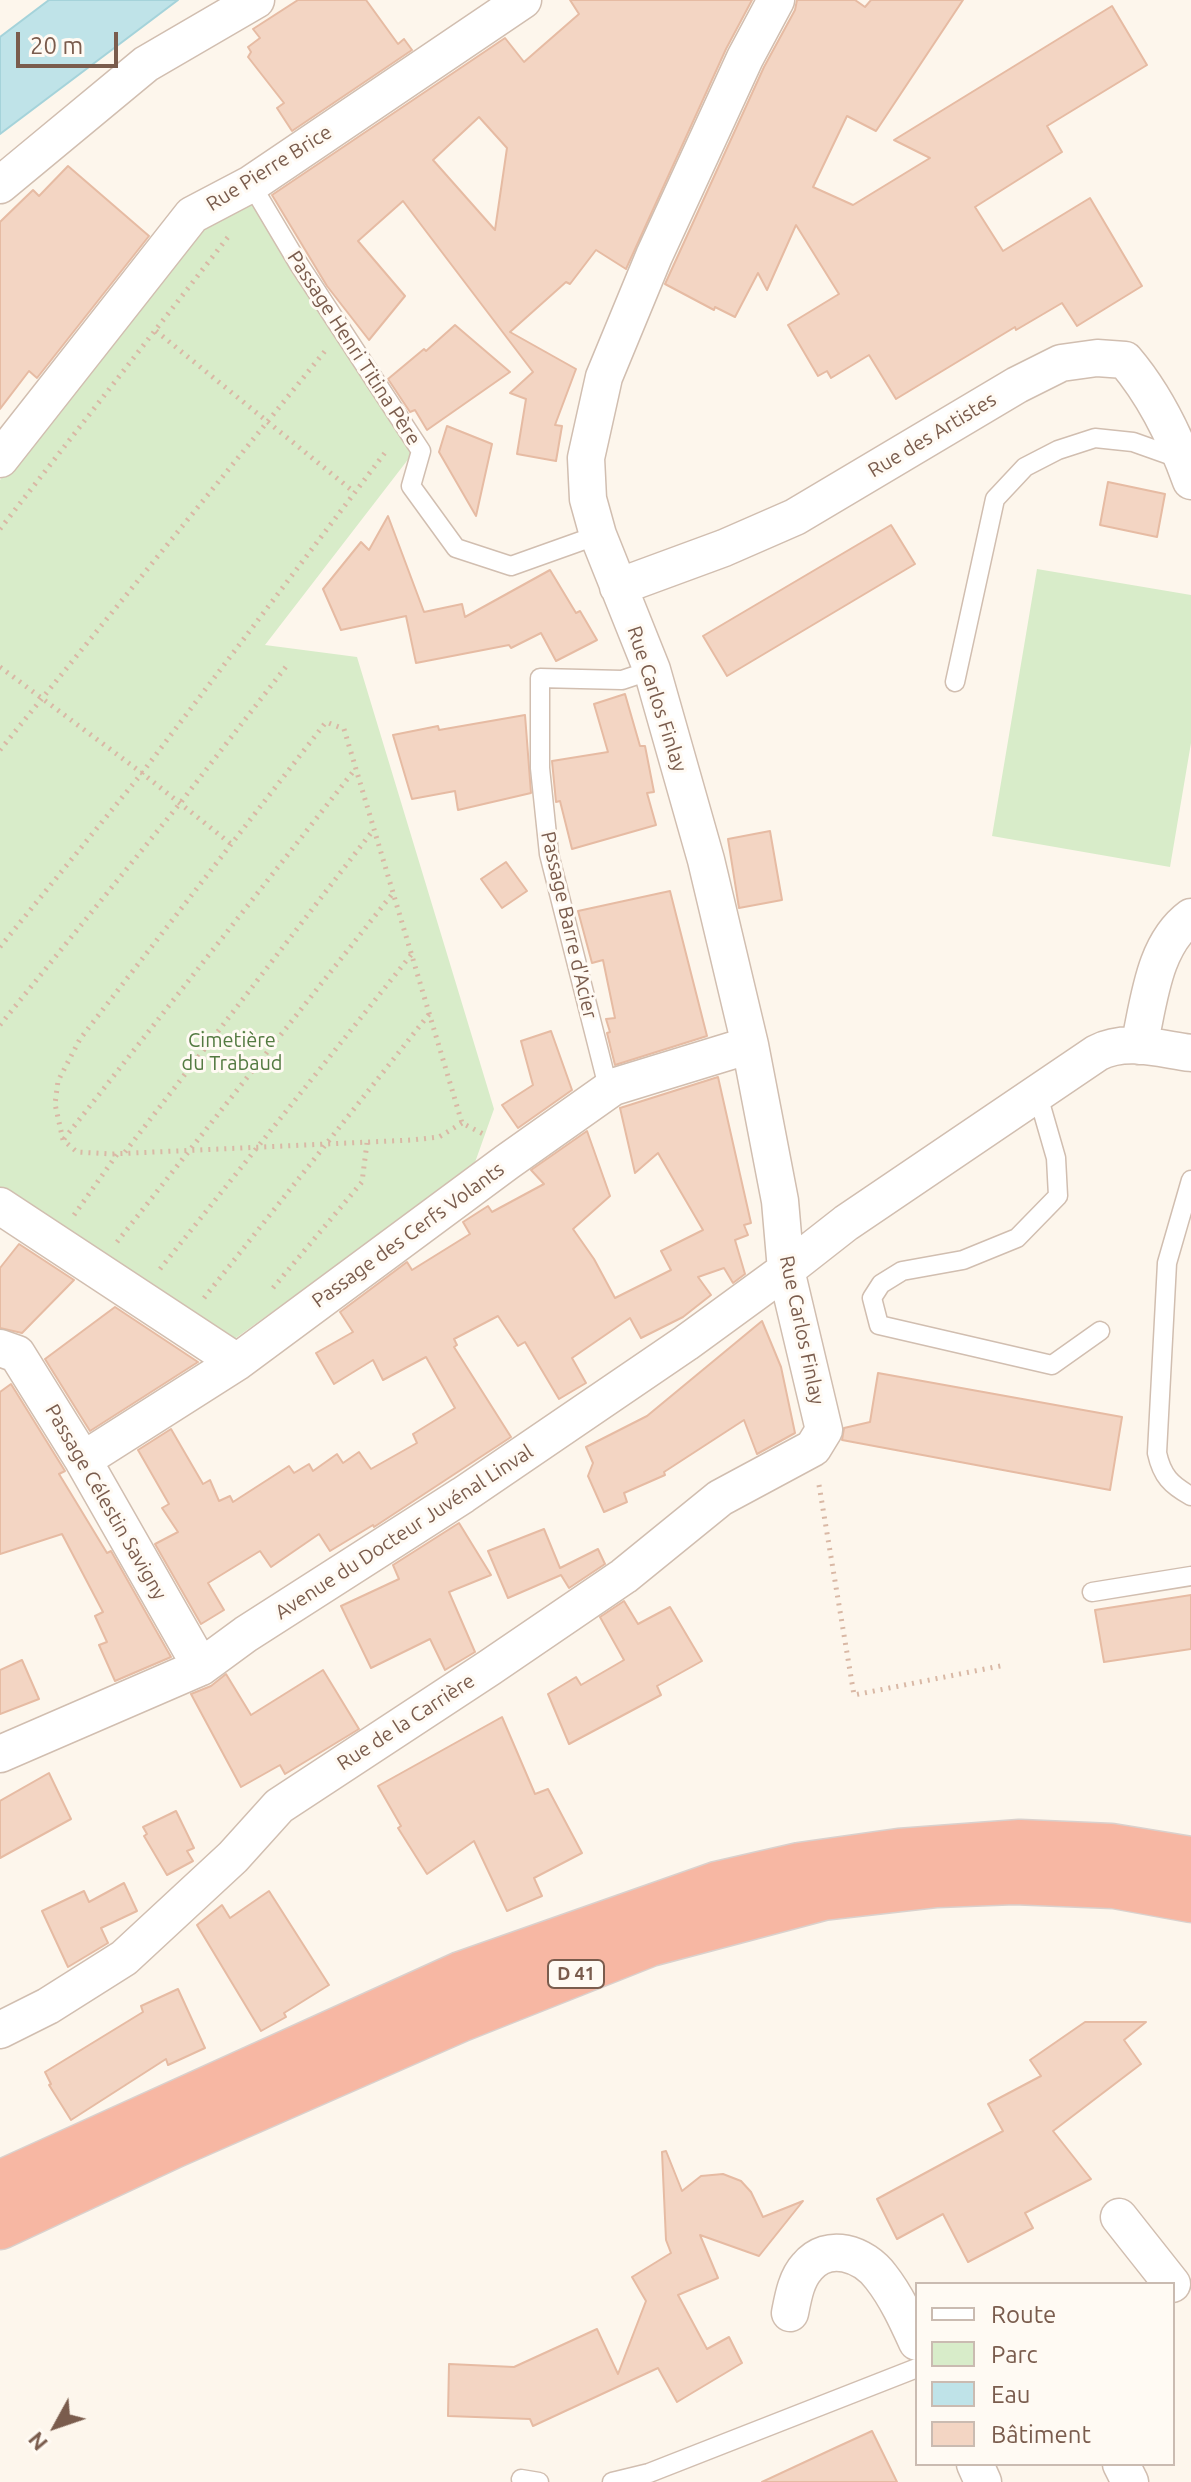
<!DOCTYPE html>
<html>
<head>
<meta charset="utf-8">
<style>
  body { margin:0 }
  #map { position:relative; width:1191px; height:2482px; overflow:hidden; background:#fdf6ec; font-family:Ubuntu,sans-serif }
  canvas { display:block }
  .legend { position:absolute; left:915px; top:2282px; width:260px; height:184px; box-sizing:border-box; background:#fffaf3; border:2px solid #cabbb1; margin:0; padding:10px 14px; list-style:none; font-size:24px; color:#7a5c4d }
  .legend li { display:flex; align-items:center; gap:16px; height:40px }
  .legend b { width:40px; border:2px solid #cabbb1 }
  .north { position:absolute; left:16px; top:2386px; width:80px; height:80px; -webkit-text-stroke:6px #fffaf3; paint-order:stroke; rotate:230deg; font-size:22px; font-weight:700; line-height:32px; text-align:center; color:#7a5c4d }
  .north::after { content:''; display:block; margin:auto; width:28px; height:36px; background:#7a5c4d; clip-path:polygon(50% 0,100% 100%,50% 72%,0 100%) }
  .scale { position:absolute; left:16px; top:32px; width:102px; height:36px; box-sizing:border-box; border:4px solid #7a5c4d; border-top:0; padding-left:10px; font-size:24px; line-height:28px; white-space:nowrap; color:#7a5c4d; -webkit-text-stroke:6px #fffaf3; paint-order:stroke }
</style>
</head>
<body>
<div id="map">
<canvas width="1191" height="2482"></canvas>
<ul class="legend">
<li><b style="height:10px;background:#fff"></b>Route</li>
<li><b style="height:22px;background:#d8ecc9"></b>Parc</li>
<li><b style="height:22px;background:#bfe3e8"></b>Eau</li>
<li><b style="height:22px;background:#f3d5c3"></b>Bâtiment</li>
</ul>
<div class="north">N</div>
<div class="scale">20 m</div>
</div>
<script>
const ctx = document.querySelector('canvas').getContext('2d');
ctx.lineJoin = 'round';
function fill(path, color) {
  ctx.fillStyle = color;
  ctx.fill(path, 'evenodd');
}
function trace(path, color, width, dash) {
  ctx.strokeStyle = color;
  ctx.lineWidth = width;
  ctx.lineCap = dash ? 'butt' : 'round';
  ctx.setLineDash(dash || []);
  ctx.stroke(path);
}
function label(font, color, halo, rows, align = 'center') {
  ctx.font = font + ' Ubuntu,sans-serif';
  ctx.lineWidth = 6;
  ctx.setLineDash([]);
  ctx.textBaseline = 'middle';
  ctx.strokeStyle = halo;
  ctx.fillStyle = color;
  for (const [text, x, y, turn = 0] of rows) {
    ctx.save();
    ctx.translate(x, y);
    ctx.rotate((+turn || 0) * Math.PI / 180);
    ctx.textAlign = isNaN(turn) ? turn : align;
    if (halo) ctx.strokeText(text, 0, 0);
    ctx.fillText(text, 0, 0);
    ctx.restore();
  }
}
const green = new Path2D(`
  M236,204H252L293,272L413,453L265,645L357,657L494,1109L473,1168L226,1345L0,1196V480L203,223Z
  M1037,569L1191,595V743L1170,867L992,836Z`);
const water = new Path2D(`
  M49,0H178L0,134V37Z`);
const building = new Path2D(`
  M298,0H366L398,44L404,39L412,50L292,131L277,108L284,103L248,57L251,52L248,47L260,38L253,29Z
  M570,0H752L726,49L626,269L596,250L570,284L566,282L510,332L576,369L555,425L562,426L556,461L517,454L526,399L510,393L533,372L403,201L358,241L405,296L369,340L327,286L272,195L505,38L524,62L579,14ZM479,117L507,148L495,230L433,160Z
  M797,0H855L865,7L871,0H963L876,131L847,116L813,187L853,205L930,158L894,140L1112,6L1147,65L1047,126L1062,152L975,207L1003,251L1090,198L1142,286L1077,326L1062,303L1016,330L1015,327L896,399L869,355L831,378L827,371L818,376L788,325L839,294L796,225L767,290L758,273L735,317L715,307L714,310L665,284L764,67L795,10Z
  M68,166L149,236L37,378L29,371L0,409V222L33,190L39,196Z
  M455,325L510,372L427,430L415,410L410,412L388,379L424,349L426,351Z
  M447,426L492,444L476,516L439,452Z
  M1108,482L1165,494L1157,537L1100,525Z
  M388,516L424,612L462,604L465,617L550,570L576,613L580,611L597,640L556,661L541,633L511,648L509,645L416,663L406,616L341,630L323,589L361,542L369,550Z
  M891,525L915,564L727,676L703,636Z
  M625,694L640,746H645L654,792L647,793L656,825L572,849L560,801L556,802L552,761L608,752L594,704Z
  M525,715L531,793L458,810L455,791L412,799L393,735L438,726L439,730Z
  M770,831L782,900L739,908L728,839Z
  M506,862L527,891L502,908L481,879Z
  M670,891L707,1036L615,1065L607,1033L610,1032L606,1019L615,1018L603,960L592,963L578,911Z
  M551,1031L572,1090L518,1128L502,1105L533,1085L521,1041Z
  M718,1077L751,1223L744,1225L748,1235L735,1240L745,1274L733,1283L724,1268L698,1277L711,1295L683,1317L641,1338L630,1318L572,1358L586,1383L559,1399L525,1342L518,1346L498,1316L454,1339L457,1345L454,1347L511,1437L374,1527L373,1525L330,1551L319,1534L271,1567L260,1551L208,1583L224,1610L201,1624L155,1544L178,1532L162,1508L169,1504L138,1450L171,1429L203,1484L210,1480L219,1501L230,1496L233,1502L289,1466L294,1473L309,1464L313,1471L337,1454L343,1463L359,1452L371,1469L417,1443L413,1434L455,1408L426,1357L383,1380L373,1360L334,1384L316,1353L353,1332L340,1312L407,1262L412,1270L470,1234L463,1222L488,1206L492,1212L544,1184L531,1170L587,1131L610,1196L573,1229L594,1259L615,1298L671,1270L661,1251L703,1230L658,1153L635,1173L620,1108Z
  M19,1244L74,1280L22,1333L0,1328V1268Z
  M115,1307L198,1362L90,1431L45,1359Z
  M762,1321L781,1367L795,1433L757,1454L744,1420L664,1472L665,1475L624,1493L627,1502L604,1512L588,1476L593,1463L586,1447L647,1416Z
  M878,1373L1122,1417L1110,1490L842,1440L844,1428L870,1422Z
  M11,1384L65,1471L59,1474L107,1553L111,1551L171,1657L115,1681L99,1645L107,1642L95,1616L103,1612L62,1534L0,1554V1392Z
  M459,1523L491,1575L449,1592L475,1652L445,1670L430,1639L371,1668L341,1606L399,1579L393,1565Z
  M544,1529L560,1568L598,1549L605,1564L569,1588L561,1575L508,1598L488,1551Z
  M1191,1595V1649L1104,1662L1095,1610Z
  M624,1601L638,1624L670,1607L702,1661L657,1686L661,1695L569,1744L548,1694L576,1677L581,1685L624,1660L600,1617Z
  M22,1660L39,1699L0,1714V1670Z
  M323,1670L359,1729L285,1774L280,1765L241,1787L191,1694L211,1686L226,1674L251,1715Z
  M502,1717L535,1794L548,1789L582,1853L534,1878L542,1896L507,1911L474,1841L427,1874L398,1828L401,1826L378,1786Z
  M49,1773L71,1819L0,1858V1801Z
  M176,1811L194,1848L187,1851L193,1861L167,1875L144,1836L147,1834L143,1827Z
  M124,1883L137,1911L101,1928L108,1943L68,1967L42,1911L84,1891L89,1902Z
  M269,1891L329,1985L284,2013L286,2017L261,2031L197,1925L222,1905L230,1918Z
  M178,1989L205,2048L168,2065L166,2059L71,2120L49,2085L51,2084L45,2072L143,2012L141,2006Z
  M1085,2022H1146L1124,2040L1141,2064L1053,2131L1091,2179L1025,2213L1033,2228L968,2262L943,2214L897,2239L877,2199L1003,2131L988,2104L1041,2076L1030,2060Z
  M666,2151L682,2191L701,2176L723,2174L741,2181L751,2192L763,2217L803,2201L759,2256L700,2235L718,2278L678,2295L707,2349L729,2337L742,2363L677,2402L658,2368L533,2426L530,2419L448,2416L449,2364L514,2367L597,2329L618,2374L646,2301L632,2277L671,2253L666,2240L662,2152Z
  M872,2431L897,2482H762L837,2447Z`);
const path = new Path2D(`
  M156,331L354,492
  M0,529L228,237
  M0,667L142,773L231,844
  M0,750L325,351
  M0,947L142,773L387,450
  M0,1025L181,802L288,664
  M462,1123L439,1137L412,1140L112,1154L77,1152L63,1140L55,1104L58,1081L80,1039L326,722L344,729L462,1123L487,1136
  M64,1139L356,768
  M125,1152L374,829
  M74,1215L118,1153
  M117,1242L393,893
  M160,1269L411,955
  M273,1288L362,1182L367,1143
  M204,1298L430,1013
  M819,1485L854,1695L1005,1665`);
const lane = new Path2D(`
  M251,184L298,263L421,451L411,486L456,548L511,566L598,535
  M955,682L995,499L1025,467L1058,450L1095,438L1133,442L1181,459
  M609,1091L549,854L540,768V678L622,680L652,670
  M1037,1092L1056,1158L1058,1196L1017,1238L963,1260L902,1271L881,1284L872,1298L879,1325L1052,1365L1100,1331
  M1191,1180L1167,1263L1157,1453C1162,1476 1171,1485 1191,1496
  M1092,1592L1191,1576
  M521,2479L539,2482
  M612,2482L649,2473L917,2368`);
const street = new Path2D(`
  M0,185L146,64L256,0
  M0,459L192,215L251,184L523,0
  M618,587L724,548L795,517L1017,385L1061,363L1097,358L1125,360C1154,394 1176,439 1191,481
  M1139,1046C1149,1003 1153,945 1191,917
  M0,1206L237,1362
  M0,1348L17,1354L83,1460L201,1667
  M83,1460L237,1362L507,1162L613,1087L750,1045
  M0,1754L201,1667L246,1634L463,1495L686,1343L786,1270L846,1223L1097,1053C1126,1038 1160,1049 1191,1053
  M0,2030L48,2006L124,1958L233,1857L279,1806L489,1668L624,1576L720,1498L813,1448L824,1430L786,1270L780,1201L750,1045L706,860L652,670L598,535L588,499L586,458L604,377L654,256L745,58L776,0
  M1119,2217L1172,2284
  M790,2313C793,2298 796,2279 807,2267C828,2241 864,2254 881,2277C896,2296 907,2320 917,2342
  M975,2464L983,2482
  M1121,2464L1130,2482`);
const highway = new Path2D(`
  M0,2183L461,1974L717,1884L800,1865L899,1851L1020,1842L1111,1846L1191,1859
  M0,2227L175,2145L459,2020L650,1944L823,1898L937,1885L1014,1882L1114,1886L1191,1900`);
const shields = [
  [576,1974,56]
];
const shieldNames = [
  ["D 41",576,1974]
];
const streetNames = [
  ["Rue Pierre Brice",269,168,-32],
  ["Passage Henri Titina Père",354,348,57],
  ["Rue des Artistes",932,435,-31],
  ["Rue Carlos Finlay",657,699,72],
  ["Passage Barre d'Acier",569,925,77],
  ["Passage des Cerfs Volants",408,1235,-36],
  ["Rue Carlos Finlay",802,1330,78],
  ["Passage Célestin Savigny",106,1502,60],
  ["Avenue du Docteur Juvénal Linval",404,1532,-33],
  ["Rue de la Carrière",406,1722,-33]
];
const parkNames = [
  ["Cimetière",232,1040],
  ["du Trabaud",232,1063]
];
fill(green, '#d8ecc9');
fill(water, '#bfe3e8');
trace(water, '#a5d3da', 2);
fill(building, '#f3d5c3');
trace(building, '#e6bba3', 2);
trace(lane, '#d1beb0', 21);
trace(street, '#d1beb0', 39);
trace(highway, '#dad1cd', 47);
trace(path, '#d9b8a5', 5, [2, 6]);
trace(lane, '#fff', 18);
trace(street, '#fff', 36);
trace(highway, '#f7b7a3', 44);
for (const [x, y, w] of shields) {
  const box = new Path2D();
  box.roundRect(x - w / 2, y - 14, w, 28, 6);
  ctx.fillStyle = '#fffaf3';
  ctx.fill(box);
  trace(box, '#7a5c4d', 2);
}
label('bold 18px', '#7a5c4d', null, shieldNames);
label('20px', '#7a5c4d', '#fffaf3', streetNames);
label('20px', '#537a41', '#fffaf3', parkNames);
</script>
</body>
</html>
